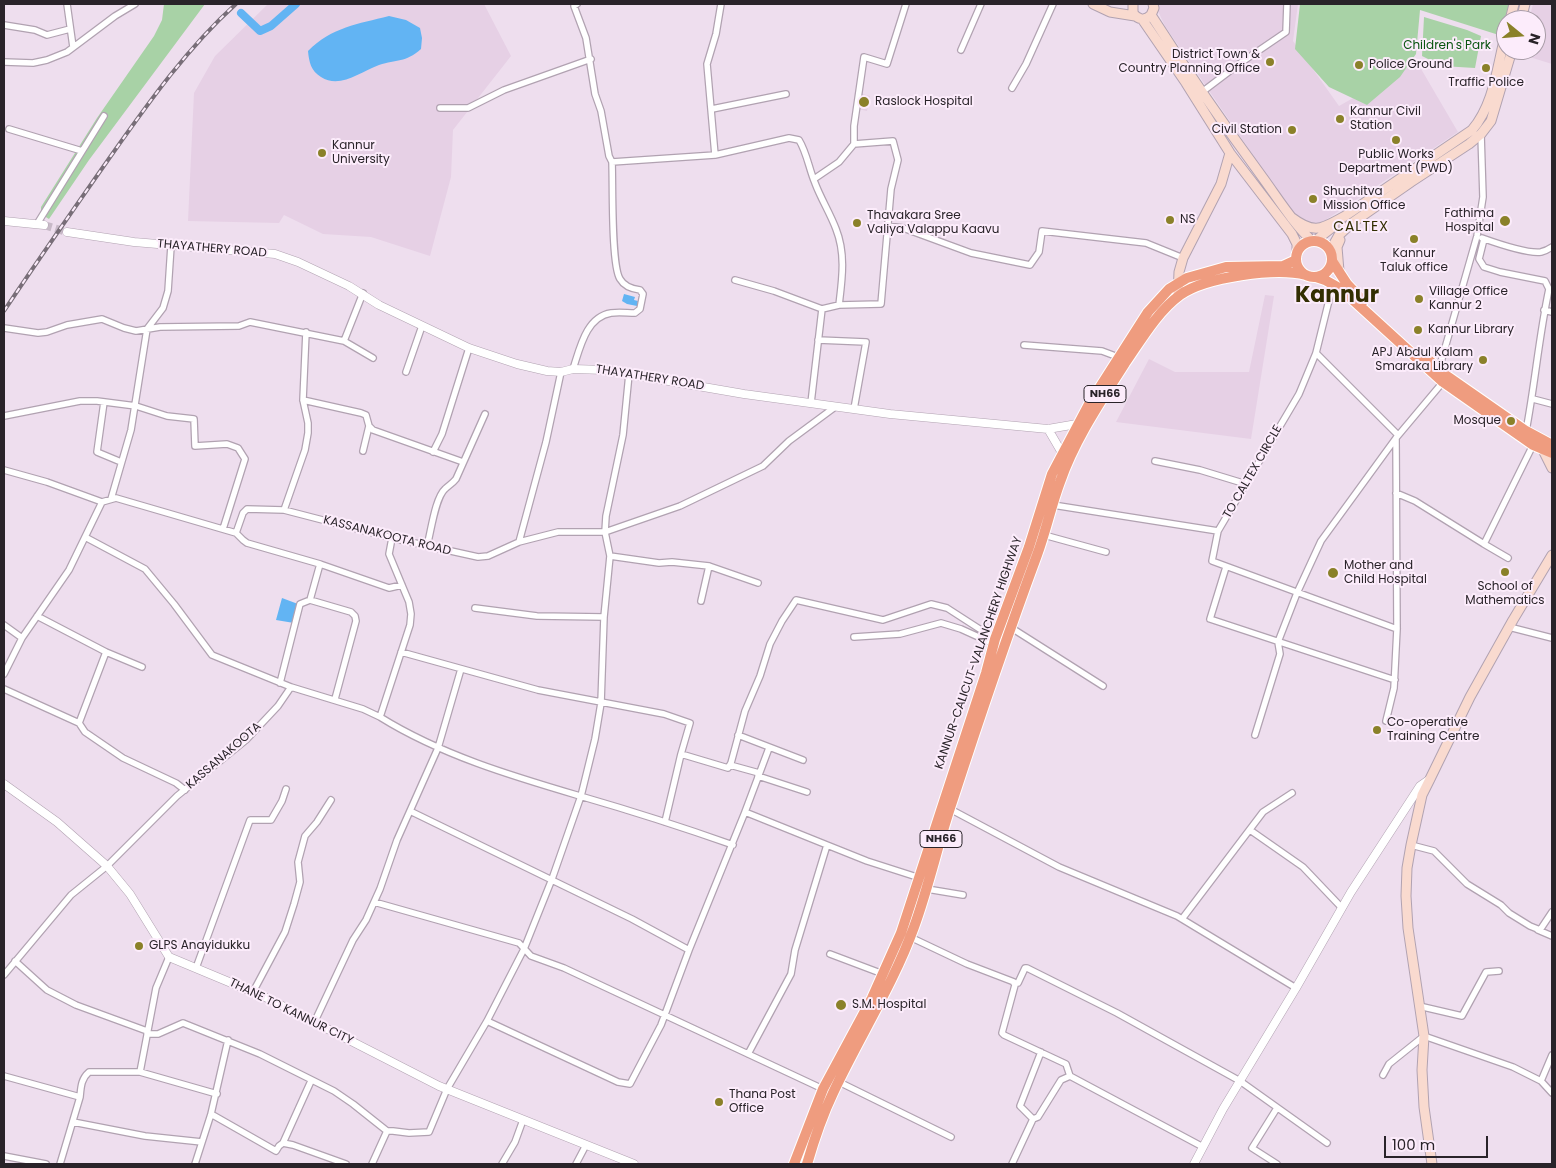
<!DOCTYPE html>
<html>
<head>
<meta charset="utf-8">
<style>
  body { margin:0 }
  #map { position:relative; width:1556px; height:1168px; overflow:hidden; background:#eedeee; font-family:Poppins,sans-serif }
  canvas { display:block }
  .frame { position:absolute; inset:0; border:5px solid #292329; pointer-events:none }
  .north { position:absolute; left:1496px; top:10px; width:50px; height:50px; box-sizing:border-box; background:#fcecfb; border:1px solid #a89ca7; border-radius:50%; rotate:107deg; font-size:14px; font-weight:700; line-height:20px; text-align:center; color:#292329 }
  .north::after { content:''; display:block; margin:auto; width:18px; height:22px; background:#8a8129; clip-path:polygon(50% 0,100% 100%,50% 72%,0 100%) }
  .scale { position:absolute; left:1384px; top:1136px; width:104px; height:22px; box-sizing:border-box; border:2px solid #292329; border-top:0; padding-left:6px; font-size:15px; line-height:18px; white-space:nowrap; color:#292329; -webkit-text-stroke:4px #fcecfb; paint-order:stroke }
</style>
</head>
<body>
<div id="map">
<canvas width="1556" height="1168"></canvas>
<div class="frame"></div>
<div class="north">N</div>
<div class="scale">100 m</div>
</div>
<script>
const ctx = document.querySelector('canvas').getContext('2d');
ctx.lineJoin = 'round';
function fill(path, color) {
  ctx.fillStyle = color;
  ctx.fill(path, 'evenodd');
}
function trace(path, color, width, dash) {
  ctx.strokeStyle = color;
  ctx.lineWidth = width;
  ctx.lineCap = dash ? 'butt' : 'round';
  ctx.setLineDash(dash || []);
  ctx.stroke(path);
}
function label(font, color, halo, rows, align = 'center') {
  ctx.font = font + ' Poppins,sans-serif';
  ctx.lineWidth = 4;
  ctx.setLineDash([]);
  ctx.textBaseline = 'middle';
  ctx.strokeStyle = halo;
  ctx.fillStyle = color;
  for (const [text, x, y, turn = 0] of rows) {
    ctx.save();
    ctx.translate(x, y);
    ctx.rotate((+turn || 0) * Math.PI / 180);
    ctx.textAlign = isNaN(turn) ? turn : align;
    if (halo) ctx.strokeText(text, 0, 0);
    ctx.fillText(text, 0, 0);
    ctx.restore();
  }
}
const built = new Path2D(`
  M268,4H484L511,56L453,130L451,177L430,256L371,237L323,234L284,215L279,223L188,221L194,93L215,56Z
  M1156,4H1298L1293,41L1339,106L1417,62L1458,132L1321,223H1307L1291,211L1165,26L1156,7Z
  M1533,4H1552V64L1520,54L1521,50H1536V20H1529Z
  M859,93L870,96L867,111L858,109Z
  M1265,295L1274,296L1251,439L1116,422L1149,359L1175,372H1249Z`);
const green = new Path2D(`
  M164,4H205L89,160L49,219L41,214V207L97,118L154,36L162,20Z
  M1300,4H1510L1502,36L1420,10L1416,54L1400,77L1367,105L1329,87L1295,49Z
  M1424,17L1467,30L1481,36L1475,68L1442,66L1422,56Z`);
const water = new Path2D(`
  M389,16L406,20L420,28L422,38L421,49C405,63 397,59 379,65C360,72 340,89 321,77C311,71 309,62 308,51C332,27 358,24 389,16Z
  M624,294L635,297L634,300L638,301L637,306L627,304L622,301Z
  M282,598L298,604L294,623L276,620Z`);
const canal = new Path2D(`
  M241,13L260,31L271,26L296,4`);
const tertiaryTunnel = new Path2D(`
  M44,225L67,232`);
const minor = new Path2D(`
  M67,4L73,47
  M721,4L716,34L707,64L715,155L789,138L799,140C807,153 809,169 815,183C821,199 830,213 836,229C846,254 842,280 839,305L822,309L811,403
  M4,25L35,30L47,35L70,29
  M961,50L981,4
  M4,62L33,63L47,60L67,52L115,16L135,4
  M1012,88L1026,64L1053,4
  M1202,92L1239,64L1286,32L1287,4
  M440,108H468L504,90L591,59
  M712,109L786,94
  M9,129L82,151
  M612,162L715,155
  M814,179L839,162L854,144V126L864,57L887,64L906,4
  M37,224L104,116
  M887,226L903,228L971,253L1030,265L1039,252L1042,231L1146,243L1183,258
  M1482,238C1496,243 1527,254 1541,252C1545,251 1549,249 1552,247
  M1484,239L1479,259L1484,267L1500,272L1545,281L1549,289C1539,336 1535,384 1526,431
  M735,280L774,291L822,309
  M839,305L881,304L891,189L898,160L893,141L854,144
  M1544,310L1552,312
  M4,328L38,333L47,332L67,325L102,319L124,328L136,331L160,327L239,326L250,322L344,341L363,293
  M818,340L866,342L854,409
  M344,341L373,358
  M1024,345L1102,351L1118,357
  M1316,353L1398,435
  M573,369C580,348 586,317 611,313C619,312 627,313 635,313L640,309L643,294L640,290C632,289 624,286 620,279C611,265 613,183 612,162L609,156L601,111L595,94L586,38L574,6L577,4
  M1439,369L1477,236L1483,197L1481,134L1480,133
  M406,372L422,326
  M1533,399L1552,404
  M303,400L361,413L366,415L369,426L373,430L463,462
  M104,402L97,452L121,462
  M4,416L80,401H97L136,406L167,416L194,419L195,446L227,444L238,448L245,459L223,529
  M363,451L369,426
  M433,452L442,434L469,348
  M1155,461L1200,470L1246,484
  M4,470L47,482L102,502
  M1396,493L1415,501L1484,544
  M111,499L131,430L147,329L163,308L168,291L171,246
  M1053,505L1218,531L1299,394L1316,353L1333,284
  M284,510L305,450L308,433V423L303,400L306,332
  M1218,531L1212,561L1397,629
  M236,533L243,540L247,543L320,564L310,600
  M1044,535L1106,552
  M85,537L145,569L174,604L212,655L291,687
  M392,538L389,554L409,602L411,614L410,625L380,717C441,755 512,776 580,796C632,811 682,827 733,845
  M519,542L546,442L561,372
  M427,546C431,532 435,498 445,489C449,485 452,484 456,479L485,414
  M610,556L605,532L606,516L623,435L629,374
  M1508,558L1484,544L1533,445
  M320,564L389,588L402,585
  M1226,567L1210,619L1395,680
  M701,601L709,566
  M475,608L537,616L604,617
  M37,616L106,652L142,667
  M4,625L22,638
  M1010,627L1103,686
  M1509,627L1552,638
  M854,637L900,634L941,623L961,629L994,644
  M401,652L538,690L664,714L690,723L681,754L728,768L731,763L745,711L760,676L770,644L782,621L796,600L883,620L931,604L947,608L995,639
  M4,674L22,638L69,570L102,502L116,498L236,533L243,513L247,509L284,510L392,538L478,557L488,556L519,542L558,532H605L680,506L763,466L789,441L835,407
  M280,683L300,604L310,600L351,612L355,616L356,621L335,699
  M4,689L79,723L85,732L123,758L176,783L185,790
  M1386,721L1394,688L1397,629L1396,438L1443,382
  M79,723L106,652
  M738,735L803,760
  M1255,735L1280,654L1278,642L1297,593L1321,541L1396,438
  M730,765L759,773
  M758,776L807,792
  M950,809L1059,867L1177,916L1296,988
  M410,811L632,919L689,950
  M745,812L769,748
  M665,822L681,754
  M1250,830L1303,867L1342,908
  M827,845L867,861L920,878
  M1411,845L1434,851L1467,884L1501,905L1509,913L1530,926L1540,930L1552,912
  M927,889L963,895
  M374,902L519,943L531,956L564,968L823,1089
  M1182,919L1263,812L1292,793
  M1538,930L1552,936
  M910,937L967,964L1014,982L1015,985L1002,1033L1004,1035L1066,1064L1070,1076L1203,1147
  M830,954L883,974
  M169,957L156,988L140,1072L217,1094
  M15,961L47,990L76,1005L147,1031
  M196,968L250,820H271L282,801L286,789
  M4,975L71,895L107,866L177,796L246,740L278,706L291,687L363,709L380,717
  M1014,983H1018L1025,968H1027L1117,1013L1240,1081L1327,1143
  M253,992L285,932L294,904L300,882L298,862L305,836L317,822L331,800
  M1419,1006L1462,1016L1486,972L1499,971
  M487,1021L618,1082L630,1084L661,1025L689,950L745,812L827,845L795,950L791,974L748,1054
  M314,1023L353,940L366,920L380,889L397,840L438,748L461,669
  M147,1034H158L183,1023L260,1054L334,1091L353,1104L387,1131
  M1383,1075L1389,1064L1424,1036L1513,1067L1541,1081L1552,1093
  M4,1076L80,1097L60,1164
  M1541,1081L1552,1055
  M839,1082L951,1137
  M80,1097C81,1087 81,1079 89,1072H140
  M1277,1108L1252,1148L1277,1164
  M211,1114L276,1151L279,1146L283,1143L293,1145L346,1164
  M1033,1119L1020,1106L1041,1052
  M73,1122L145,1136L202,1142
  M283,1143L311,1081
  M4,1156L46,1164
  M195,1164L211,1114L228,1040
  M372,1164L387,1131H393L409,1133L429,1132L447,1089L487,1021L524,949L552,879L581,796L595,739L601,703L604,617L610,556L659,563L672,562L709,566L758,583
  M502,1164L515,1142L523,1120
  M576,1164L586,1145
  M1012,1164L1033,1119L1038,1117L1061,1080L1070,1076`);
const tertiary = new Path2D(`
  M4,221L44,225
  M67,232L134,242L275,254L298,262L349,286L379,305L469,348L517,364L547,371L561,372L573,369L605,370L744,394L890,414L1048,429L1077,424
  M1048,429L1062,453
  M4,784L57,822L107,866L130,894L169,957L265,997L439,1086L634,1164
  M1194,1164L1223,1109L1296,988L1351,892L1420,786L1430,779`);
const secondary = new Path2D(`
  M1093,4L1110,12L1135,16
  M1133,4V13C1138,20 1145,21 1151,15L1154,8L1153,4
  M1151,15C1187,71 1224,125 1263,178C1279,200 1293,223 1312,241
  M1142,19L1186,83L1230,153L1292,234L1297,244V254
  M1510,20L1514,4
  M1521,20L1525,4
  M1291,217C1315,235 1321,229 1345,216L1472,130C1495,103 1497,65 1506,33
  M1315,241L1334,226
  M1330,251L1339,235L1352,223L1411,182L1469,144L1481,134L1491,121L1512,50
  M1339,271L1337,247L1340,240
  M1178,296L1179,272L1183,258L1221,184L1230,153
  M1543,450L1552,468
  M1432,1164L1424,1107L1422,1070L1424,1036L1408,928L1406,896L1407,868L1411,845L1422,795L1430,779L1470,697L1513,620L1552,555`);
const trunk = new Path2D(`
  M1296 259a18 18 0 1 1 36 0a18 18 0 1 1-36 0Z
  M1332,261L1347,284L1363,301
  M1316,277L1325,280L1341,289L1443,382L1533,445L1552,453
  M1424,356L1447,376L1526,431L1552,445
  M794,1164L823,1089L872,998L901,933L986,673L995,639L1029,547L1052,474L1088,406L1148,312L1169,289L1187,278L1226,267L1283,266L1296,260
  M807,1164C814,1140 822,1116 833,1093C859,1037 893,985 914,927C929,886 938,843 952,802C979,719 1007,636 1037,555C1046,531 1051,506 1060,482C1075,439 1101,401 1125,363C1141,340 1157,312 1180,295C1205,277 1276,267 1306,275`);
const rail = new Path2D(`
  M4,311C38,260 73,210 108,160C147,105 186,49 236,4`);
const markers = [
  [1270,62,5,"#8a8129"],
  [1359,65,5,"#8a8129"],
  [1486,68,5,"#8a8129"],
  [864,102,6,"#8a8129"],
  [1340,119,5,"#8a8129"],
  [1292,130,5,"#8a8129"],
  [1396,140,5,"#8a8129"],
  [322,153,5,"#8a8129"],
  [1313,199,5,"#8a8129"],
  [1170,220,5,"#8a8129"],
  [1505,221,6,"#8a8129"],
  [857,223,5,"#8a8129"],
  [1414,239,5,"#8a8129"],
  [1419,299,5,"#8a8129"],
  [1418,330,5,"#8a8129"],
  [1483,360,5,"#8a8129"],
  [1511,421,5,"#8a8129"],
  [1505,572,5,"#8a8129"],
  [1333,573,6,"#8a8129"],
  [1377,730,5,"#8a8129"],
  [139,946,5,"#8a8129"],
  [841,1005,6,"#8a8129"],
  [719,1102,5,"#8a8129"]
];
const shields = [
  [1105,394,42],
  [941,839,42]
];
const shieldNames = [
  ["NH66",1105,394],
  ["NH66",941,839]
];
const parkNames = [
  ["Children's Park",1447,46]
];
const poiNames = [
  ["District Town &",1260,55,"right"],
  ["Country Planning Office",1260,69,"right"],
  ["Police Ground",1369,65],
  ["Traffic Police",1486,83,"center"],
  ["Raslock Hospital",875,102],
  ["Kannur Civil",1350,112],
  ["Station",1350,126],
  ["Civil Station",1282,130,"right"],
  ["Kannur",332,146],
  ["University",332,160],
  ["Public Works",1396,155,"center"],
  ["Department (PWD)",1396,169,"center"],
  ["Shuchitva",1323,192],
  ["Mission Office",1323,206],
  ["Fathima",1494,214,"right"],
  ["Hospital",1494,228,"right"],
  ["Thavakara Sree",867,216],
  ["Valiya Valappu Kaavu",867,230],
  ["NS",1180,220],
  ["Kannur",1414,254,"center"],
  ["Taluk office",1414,268,"center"],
  ["Village Office",1429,292],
  ["Kannur 2",1429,306],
  ["Kannur Library",1428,330],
  ["APJ Abdul Kalam",1473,353,"right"],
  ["Smaraka Library",1473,367,"right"],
  ["Mosque",1501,421,"right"],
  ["Mother and",1344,566],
  ["Child Hospital",1344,580],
  ["School of",1505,587,"center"],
  ["Mathematics",1505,601,"center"],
  ["Co-operative",1387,723],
  ["Training Centre",1387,737],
  ["GLPS Anayidukku",149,946],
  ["S.M. Hospital",852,1005],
  ["Thana Post",729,1095],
  ["Office",729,1109]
];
const streetNames = [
  ["THAYATHERY ROAD",212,249,5],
  ["THAYATHERY ROAD",650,378,9],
  ["TO CALTEX CIRCLE",1253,472,-60],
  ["KASSANAKOOTA ROAD",387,536,14],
  ["KANNUR-CALICUT-VALANCHERY HIGHWAY",979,653,-71],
  ["KASSANAKOOTA",224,756,-41],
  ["THANE TO KANNUR CITY",291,1012,26]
];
const neighbourhoodNames = [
  ["CALTEX",1361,227]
];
const townNames = [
  ["Kannur",1337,296]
];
fill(built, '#e6d0e5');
fill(green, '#a8d2a6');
fill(water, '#62b4f3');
trace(canal, '#62b4f3', 8);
trace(tertiaryTunnel, '#c7b9c7', 8, [8, 4]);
trace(minor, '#b1a2b1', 8);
trace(tertiary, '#b1a2b1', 9);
trace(secondary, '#b1a2b1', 11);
trace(trunk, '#fff', 12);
trace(minor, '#fff', 5.5);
trace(tertiary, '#fff', 8);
trace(secondary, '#f9dacf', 9);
trace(trunk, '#ef9c7f', 10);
trace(rail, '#786e78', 4);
trace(rail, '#fcecfb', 2, [5.5]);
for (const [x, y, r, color] of markers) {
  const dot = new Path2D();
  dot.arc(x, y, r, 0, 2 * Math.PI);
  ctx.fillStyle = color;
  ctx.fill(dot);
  trace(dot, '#fcecfb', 2);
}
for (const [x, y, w] of shields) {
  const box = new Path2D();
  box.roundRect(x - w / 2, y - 8.5, w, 17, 4);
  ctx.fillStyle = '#fcecfb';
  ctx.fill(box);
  trace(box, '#292329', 1);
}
label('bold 11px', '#292329', null, shieldNames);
label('12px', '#08540f', '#fcecfb', parkNames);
label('12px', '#292329', '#fcecfb', poiNames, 'left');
label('12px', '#292329', '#fcecfb', streetNames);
ctx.letterSpacing = '1px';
label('14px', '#322e02', '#fcecfb', neighbourhoodNames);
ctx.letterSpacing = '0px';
label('bold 22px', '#322e02', '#fcecfb', townNames);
</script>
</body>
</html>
